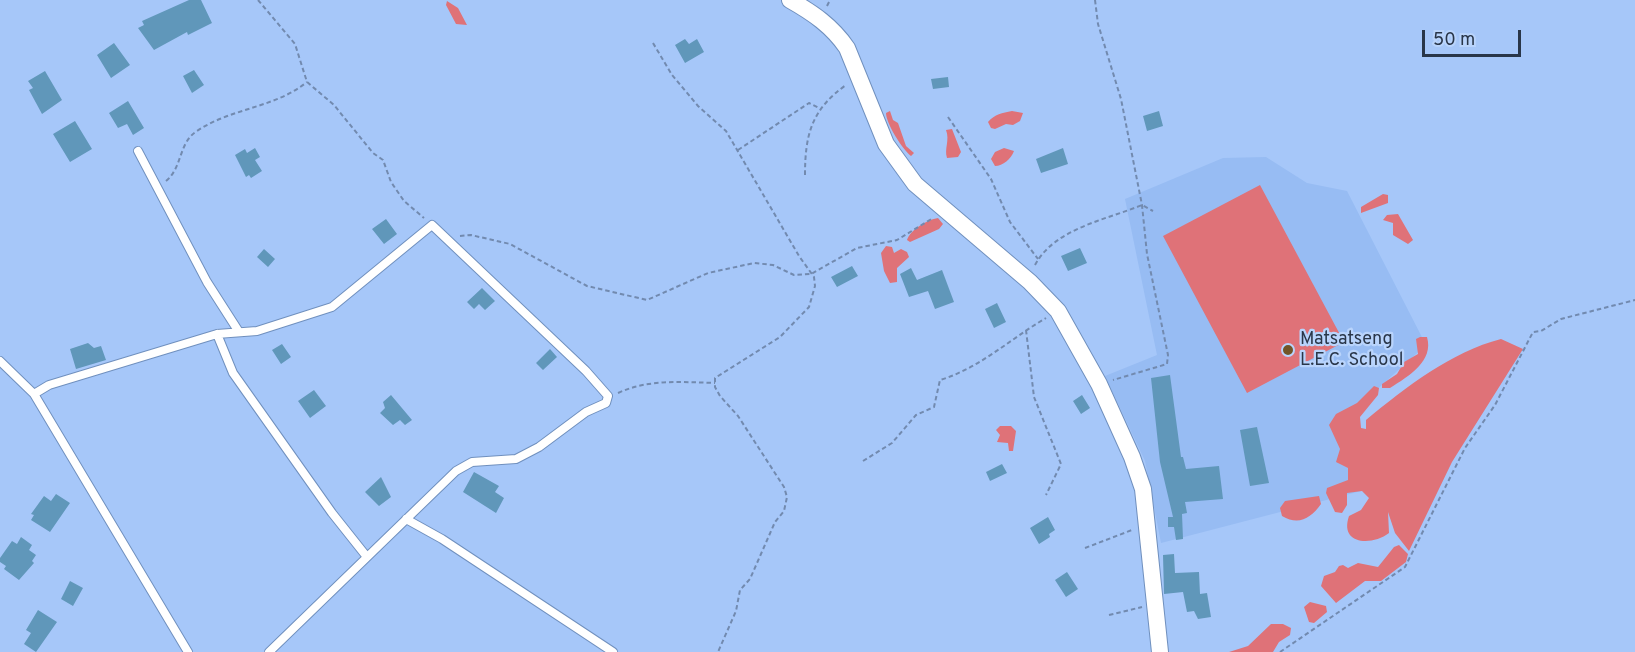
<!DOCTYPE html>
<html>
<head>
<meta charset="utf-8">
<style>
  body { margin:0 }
  #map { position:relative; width:1635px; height:652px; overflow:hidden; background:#a6c7f9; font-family:Overpass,sans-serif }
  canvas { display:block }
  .scale { position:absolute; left:1422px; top:30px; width:99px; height:27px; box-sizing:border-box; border:3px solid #293649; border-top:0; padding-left:8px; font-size:18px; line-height:21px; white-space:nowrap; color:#293649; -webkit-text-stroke:4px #b9d4fc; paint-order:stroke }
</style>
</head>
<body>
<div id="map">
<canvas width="1635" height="652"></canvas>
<div class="scale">50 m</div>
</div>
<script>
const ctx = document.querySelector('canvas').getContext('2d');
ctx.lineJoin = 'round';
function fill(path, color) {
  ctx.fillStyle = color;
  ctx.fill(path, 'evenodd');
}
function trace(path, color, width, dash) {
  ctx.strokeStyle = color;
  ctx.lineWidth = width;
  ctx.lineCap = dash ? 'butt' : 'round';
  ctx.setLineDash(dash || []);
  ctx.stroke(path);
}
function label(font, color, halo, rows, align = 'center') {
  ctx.font = font + ' Overpass,sans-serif';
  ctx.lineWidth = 4.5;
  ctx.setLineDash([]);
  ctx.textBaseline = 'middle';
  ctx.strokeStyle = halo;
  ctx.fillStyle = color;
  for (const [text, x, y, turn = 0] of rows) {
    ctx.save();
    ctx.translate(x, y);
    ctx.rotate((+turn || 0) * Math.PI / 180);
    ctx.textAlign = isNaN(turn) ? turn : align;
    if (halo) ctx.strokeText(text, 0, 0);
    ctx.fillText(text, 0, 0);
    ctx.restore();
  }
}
const built = new Path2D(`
  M1266,157L1307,183L1347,191L1426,345L1351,413L1341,427L1361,491L1161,543L1145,461L1105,376L1157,355L1125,199L1223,158Z`);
const green = new Path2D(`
  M447,1L458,8L467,25L456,24L446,5Z
  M890,111L893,120L898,123L906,146L914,153L911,156C902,149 886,123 886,113Z
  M1012,111L1023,113L1020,121L1013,125L1006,124L995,129L991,128L988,122C995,114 1002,113 1012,111Z
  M952,129L961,152L958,157L947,158C944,149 950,140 946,130Z
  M1004,148L1014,151C1011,159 1003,166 995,166L991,159L995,152Z
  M1260,185L1344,342L1247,393L1163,236Z
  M1383,194L1388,195V203L1361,213V207Z
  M1398,214L1413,240L1408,244L1393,235V223L1383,220L1387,215Z
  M938,218L943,224L939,229L910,242L907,240C911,229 927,220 938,218Z
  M886,246L892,247L894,253L901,249L907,252L909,257L897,268V282L890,283L884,271L881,253Z
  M1420,337H1427C1434,361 1409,376 1390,388H1382V384L1397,374L1404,362L1418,354L1416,339Z
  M1501,339L1523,349L1452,462L1409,551L1395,533L1388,512L1389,533C1372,546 1339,545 1349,516L1361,510L1369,498L1362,491L1347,493V505L1342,513L1335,512L1326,493L1327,488L1348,480V468L1336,462L1340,449L1329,425L1336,414L1357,403L1374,386L1379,388L1378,395L1360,417L1361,428L1366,429V420C1406,387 1451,352 1501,339Z
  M1000,426H1011L1016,431L1013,451H1009L1008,443L997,442L1000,435L996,430Z
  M1319,496L1321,504C1311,518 1299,526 1282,516L1280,508L1285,501Z
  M1399,545L1408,554L1406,562L1381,581H1365L1336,603L1321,586L1324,576L1335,572L1339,566L1343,565L1348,568L1358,563L1378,567L1394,547Z
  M1310,602L1326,606L1327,612L1314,623L1309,622L1304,607Z
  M1271,624H1283L1291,628L1290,635L1279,642L1273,652H1229L1248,646Z`);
const building = new Path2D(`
  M189,0H201L212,23L188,35L187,32L154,50L138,28L144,25L142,21Z
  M685,39L689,44L697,39L704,52L685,63L675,45Z
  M114,43L130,65L111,78L97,55Z
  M194,70L204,85L192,93L183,76Z
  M45,71L62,100L42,114L29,90L33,88L28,81Z
  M948,77L949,87L933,89L931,79Z
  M128,101L144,128L133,135L127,124L118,128L109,113Z
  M1159,111L1163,126L1147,131L1143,116Z
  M75,121L92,149L70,162L53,134Z
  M255,148L260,157L255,160L262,171L251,178L249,175L246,177L235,155L245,149L247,153Z
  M1063,148L1068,164L1041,173L1036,159Z
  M386,219L397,234L384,244L372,229Z
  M1080,248L1087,263L1068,271L1061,256Z
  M264,249L275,259L268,267L257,257Z
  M852,266L858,276L837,287L831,277Z
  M911,268L917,280L942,270L954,302L935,309L928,291L909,297L900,274Z
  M482,288L495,301L485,310L479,304L474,309L467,302Z
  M997,303L1006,322L994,328L985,309Z
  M88,343L94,348L101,346L106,360L76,369L70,349Z
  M282,344L291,357L281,364L272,350Z
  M550,349L557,357L543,370L536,363Z
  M1170,375L1181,457H1183L1186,469L1219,466L1223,499L1185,502L1187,513L1182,514L1183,539L1176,540L1174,527H1168V517H1173L1160,462L1151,378Z
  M314,390L326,406L310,418L298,401Z
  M391,395L412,420L405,425L400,420L393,425L380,413L385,408L383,402Z
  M1082,395L1090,408L1081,414L1073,401Z
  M1257,427L1269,483L1250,486L1240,430Z
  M1002,464L1007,473L990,481L986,472Z
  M474,472L499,486L495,492L504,498L496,513L463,492Z
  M381,477L391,497L379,506L365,492Z
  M56,494L70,503L50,532L31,520L34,515L31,514L44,496L51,501Z
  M1048,517L1055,530L1049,534L1050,537L1039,544L1030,528Z
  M21,537L32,545L29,550L36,555L32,561L34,563L19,580L4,569L6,566L0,562V558L12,541L17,544Z
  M1174,554L1175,573L1199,572L1200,594L1207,593L1211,617L1198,619L1194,611L1187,612L1183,592L1164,594L1163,555Z
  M1067,572L1078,589L1066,597L1055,580Z
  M70,581L83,588L73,606L61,599Z
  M38,610L57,622L36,652L24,644L31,633L26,630Z`);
const path = new Path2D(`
  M258,0L295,44L307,82L334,105L373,153L383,160L391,182L404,201L424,218
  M1095,0L1098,24L1121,99L1142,205L1147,254L1168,355L1167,364L1113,380
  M827,6L830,0
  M653,43L672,75L698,106L726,131L799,256L814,277L815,286L809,307L780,337L715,378V387L720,396L738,416L784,487L787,497L784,511L775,522L750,579L740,590L736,611L718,652
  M948,117L991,179L1010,222L1038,259
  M738,150L809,103L819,108
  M805,175C805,134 812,109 846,85
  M166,181C183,167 178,143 197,131C231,108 275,108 307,82
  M460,236L471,235L510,244L587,286L647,300L708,273L754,263L773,265L794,275L811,274L857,248L897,240L933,218
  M1035,265C1055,228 1106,220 1142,205L1153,211
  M1026,330L1034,397L1061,464L1046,495
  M618,393C648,379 681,382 715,383
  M863,461L892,443L916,415L934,407L940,380C980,368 1010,339 1046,318
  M1085,548L1132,530
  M1109,615L1142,607
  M1280,652L1405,567L1465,448L1495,405L1533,332L1541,331L1561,319L1635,300`);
const service = new Path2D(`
  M138,151L207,282L239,332
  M217,334L233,373L332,513L367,557
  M0,361L34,394L188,652
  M34,394L49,385L217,334L257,331L332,307L432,225L586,371L608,396L606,403L586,412L539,447L516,459L472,462L456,471L269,652
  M406,519L442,539L613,652`);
const minor = new Path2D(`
  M790,0C813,13 832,26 847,48L886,144L915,184L1030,282L1058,311L1099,384L1132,457L1143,489L1160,652`);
const markers = [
  [1288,350,6,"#715528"]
];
const poiNames = [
  ["Matsatseng",1300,340],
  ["L.E.C. School",1300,361]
];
fill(built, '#97bcf3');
fill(green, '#df7278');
fill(building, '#6097ba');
trace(service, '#7090be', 10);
trace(minor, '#7090be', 18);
trace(path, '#728aaf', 2, [4.5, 3]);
trace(service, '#fff', 8);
trace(minor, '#fff', 16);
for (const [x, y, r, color] of markers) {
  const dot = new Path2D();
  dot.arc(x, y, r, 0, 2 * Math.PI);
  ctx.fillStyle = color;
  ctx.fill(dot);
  trace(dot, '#b9d4fc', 2);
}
label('18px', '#293649', '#b9d4fc', poiNames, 'left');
</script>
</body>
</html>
